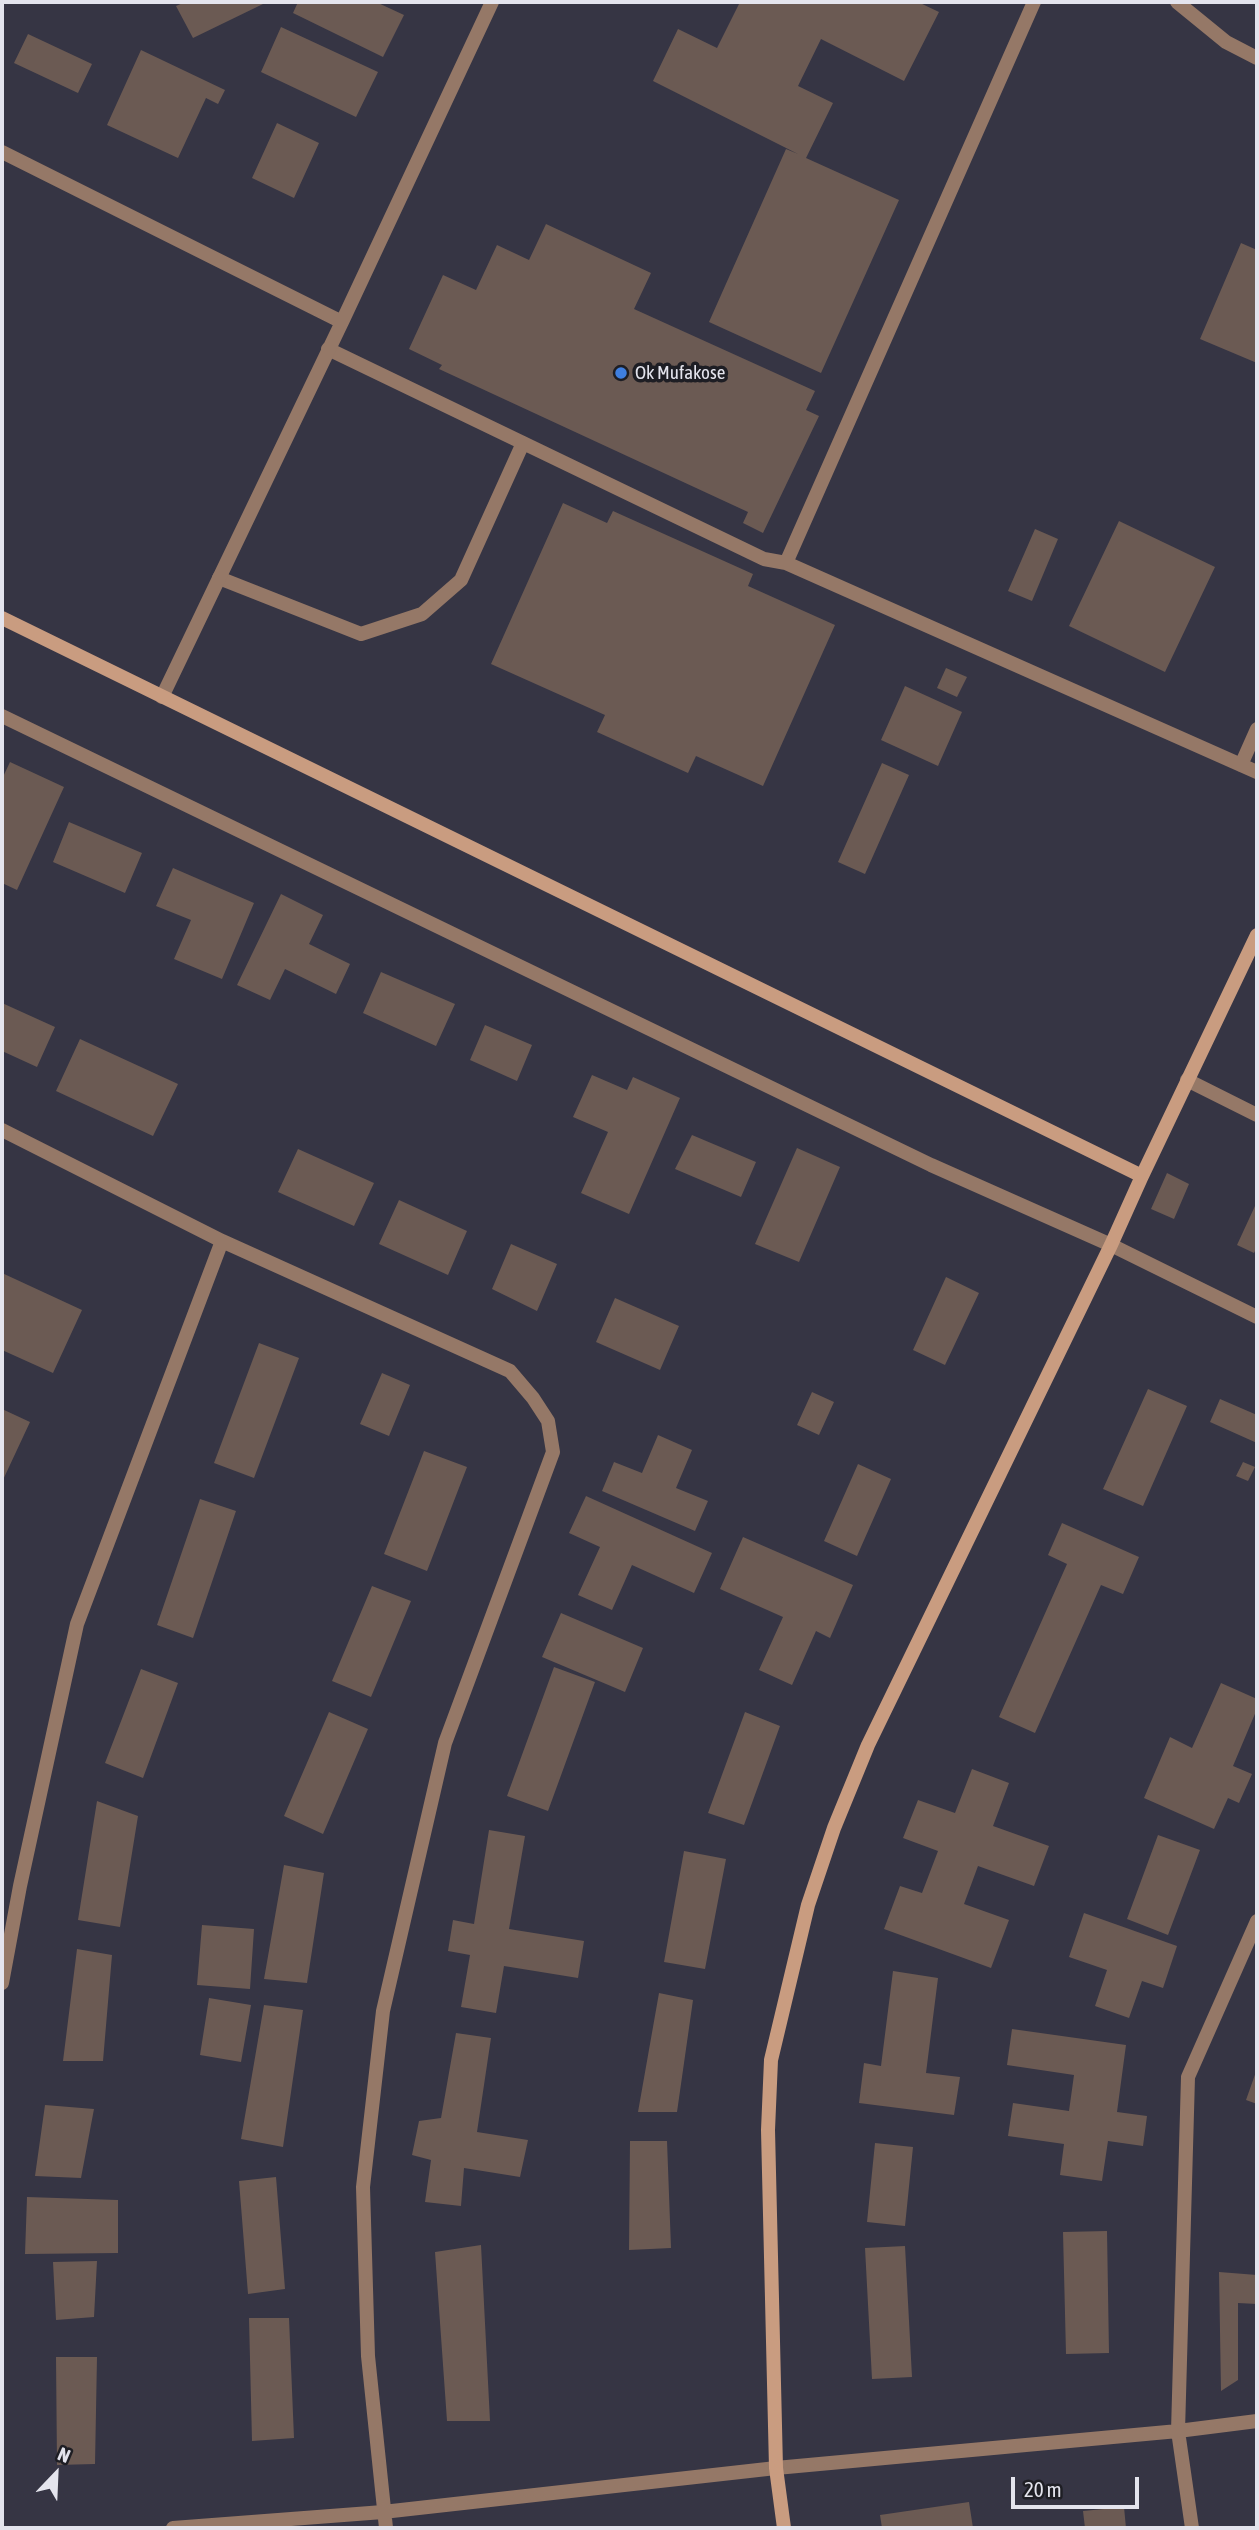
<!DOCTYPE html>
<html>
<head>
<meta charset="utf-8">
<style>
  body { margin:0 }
  #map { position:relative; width:1259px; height:2530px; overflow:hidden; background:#363544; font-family:"Asap Condensed",sans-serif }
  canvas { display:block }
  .frame { position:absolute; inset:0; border:4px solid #e4e4ed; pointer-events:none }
  .north { position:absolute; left:21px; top:2439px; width:70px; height:70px; -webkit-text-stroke:5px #1e1e24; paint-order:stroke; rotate:23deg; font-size:19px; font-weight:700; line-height:28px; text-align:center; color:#e4e4ed }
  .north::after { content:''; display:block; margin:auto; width:24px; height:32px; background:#e4e4ed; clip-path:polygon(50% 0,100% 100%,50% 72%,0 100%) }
  .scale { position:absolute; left:1011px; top:2477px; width:128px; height:32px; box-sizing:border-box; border:4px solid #e4e4ed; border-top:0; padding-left:9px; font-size:21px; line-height:24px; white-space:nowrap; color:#e4e4ed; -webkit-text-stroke:5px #1e1e24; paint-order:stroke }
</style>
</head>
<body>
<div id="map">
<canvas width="1259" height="2530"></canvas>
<div class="frame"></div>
<div class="north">N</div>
<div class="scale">20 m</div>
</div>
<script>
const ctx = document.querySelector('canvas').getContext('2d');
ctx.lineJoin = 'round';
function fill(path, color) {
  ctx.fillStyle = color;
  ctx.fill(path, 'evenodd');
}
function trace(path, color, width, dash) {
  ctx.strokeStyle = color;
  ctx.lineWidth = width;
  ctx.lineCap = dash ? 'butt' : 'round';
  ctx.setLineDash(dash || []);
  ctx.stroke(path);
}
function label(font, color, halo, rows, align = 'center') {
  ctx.font = font + ' "Asap Condensed",sans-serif';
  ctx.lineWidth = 7;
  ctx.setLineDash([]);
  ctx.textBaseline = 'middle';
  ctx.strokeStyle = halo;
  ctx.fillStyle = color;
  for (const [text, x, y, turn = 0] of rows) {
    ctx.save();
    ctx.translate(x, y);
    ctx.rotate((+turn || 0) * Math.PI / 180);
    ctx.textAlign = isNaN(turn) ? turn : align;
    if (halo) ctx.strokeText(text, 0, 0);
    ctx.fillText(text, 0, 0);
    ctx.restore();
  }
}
const building = new Path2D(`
  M185,2H261L263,4L193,38L176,6Z
  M298,2H376L404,15L383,57L293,13Z
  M740,2H918L939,12L904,81L821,39L798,86L833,103L806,158L899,200L821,373L709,322L786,149L798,154L653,81L678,29L717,48Z
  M281,27L378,72L356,117L261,72Z
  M28,34L92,64L78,93L14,63Z
  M141,50L225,90L218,104L206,98L178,158L107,125Z
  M277,123L319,143L294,198L252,178Z
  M546,224L651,273L634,309L815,391L806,410L819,416L763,533L743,523L748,512L439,369L442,365L409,349L443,275L476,290L497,245L529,260Z
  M1241,243L1257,250V363L1200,339Z
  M563,503L607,523L613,511L753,574L748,586L835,625L763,786L696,756L688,773L597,732L605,715L491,664Z
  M1119,521L1215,567L1165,672L1069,626Z
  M1035,529L1058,539L1032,601L1008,591Z
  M946,668L967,677L957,697L937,688Z
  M905,686L962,712L938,766L881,740Z
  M10,762L64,787L17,890L2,883V779Z
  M882,763L909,775L865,874L838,862Z
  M69,822L142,853L125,893L53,862Z
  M173,868L254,903L222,979L174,959L191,920L156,906Z
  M281,894L323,915L309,944L350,964L336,994L285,969L270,1000L237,985Z
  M381,972L455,1004L436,1046L363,1013Z
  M2,1003L55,1027L37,1067L2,1051Z
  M485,1025L532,1045L517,1081L470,1060Z
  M80,1039L178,1084L153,1136L56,1091Z
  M592,1075L627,1090L633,1077L680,1098L629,1214L581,1193L608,1132L573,1117Z
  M692,1135L756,1162L741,1197L675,1169Z
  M797,1148L840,1167L799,1262L755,1244Z
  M298,1149L374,1183L354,1226L278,1192Z
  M1167,1173L1189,1184L1174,1219L1151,1209Z
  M399,1200L467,1231L448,1275L379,1244Z
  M1255,1206L1257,1207V1247L1254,1253L1237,1245Z
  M511,1244L557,1264L537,1311L492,1289Z
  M2,1273L82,1310L53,1373L2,1350Z
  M946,1277L979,1293L945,1365L913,1350Z
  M615,1298L679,1326L660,1370L596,1342Z
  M259,1343L299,1358L254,1478L214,1463Z
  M382,1373L410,1385L389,1436L360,1424Z
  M1148,1389L1187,1406L1143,1506L1103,1489Z
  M812,1392L834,1402L819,1435L797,1425Z
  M1220,1399L1257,1415V1443L1210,1422Z
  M2,1409L30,1422L2,1482Z
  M658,1435L692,1450L676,1488L708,1501L695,1531L602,1491L614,1462L642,1473Z
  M424,1451L467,1467L427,1571L384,1554Z
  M1243,1462L1255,1467L1248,1481L1236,1476Z
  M858,1464L891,1479L857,1556L824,1541Z
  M586,1496L712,1553L694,1593L632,1565L612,1610L578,1595L600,1547L569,1533Z
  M200,1499L236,1511L193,1638L157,1625Z
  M1062,1523L1139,1557L1123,1594L1101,1585L1035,1733L999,1717L1067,1564L1048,1555Z
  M743,1537L853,1585L830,1638L816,1631L792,1685L759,1670L783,1617L720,1589Z
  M372,1586L411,1601L371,1697L332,1681Z
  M561,1613L643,1648L625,1692L542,1657Z
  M554,1667L595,1682L548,1811L507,1796Z
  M141,1669L178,1683L143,1778L105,1763Z
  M1221,1683L1257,1699V1709L1233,1766L1252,1774L1239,1803L1228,1798L1214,1829L1144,1798L1170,1737L1192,1748Z
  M329,1712L368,1729L323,1834L284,1816Z
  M745,1712L780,1726L744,1825L708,1813Z
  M972,1769L1009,1783L993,1826L1049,1846L1034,1886L978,1866L964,1904L1009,1920L991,1968L884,1929L900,1886L922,1893L938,1851L903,1838L918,1800L955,1813Z
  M97,1801L138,1816L120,1927L78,1920Z
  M489,1830L525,1836L509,1929L584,1941L578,1978L504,1966L496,2013L461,2007L470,1955L448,1951L453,1920L474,1924Z
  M1158,1835L1200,1850L1168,1935L1127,1919Z
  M684,1851L726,1859L705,1969L664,1962Z
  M284,1865L324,1873L307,1983L264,1979Z
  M1084,1913L1177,1946L1163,1988L1142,1981L1129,2018L1095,2006L1107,1970L1069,1957Z
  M202,1925L254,1929L250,1989L197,1985Z
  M77,1949L112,1955L103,2061H63Z
  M893,1971L938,1978L926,2073L960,2077L954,2115L859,2103L864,2063L881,2066Z
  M659,1993L693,2000L677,2112H638Z
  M209,1998L251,2005L241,2062L200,2055Z
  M264,2005L303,2010L283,2147L241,2139Z
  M1012,2029L1126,2045L1117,2112L1147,2116L1143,2146L1108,2141L1102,2181L1060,2175L1064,2144L1008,2136L1013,2103L1069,2111L1074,2075L1007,2065Z
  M456,2033L491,2038L477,2132L528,2140L520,2177L464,2168L461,2206L425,2202L431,2160L412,2155L419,2121L441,2118Z
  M1257,2069V2104L1246,2100Z
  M45,2105L94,2109L81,2178L35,2176Z
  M630,2141H667L671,2248L629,2250Z
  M875,2143L913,2147L905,2226L867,2222Z
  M276,2177L285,2289L248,2294L239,2181Z
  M27,2197L118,2200V2253L25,2254Z
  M1107,2231L1109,2353L1066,2354L1063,2232Z
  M481,2245L490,2421H447L435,2252Z
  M905,2246L912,2377L872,2379L865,2248Z
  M97,2261L94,2317L56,2320L53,2262Z
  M1219,2272L1257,2275V2304L1238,2303V2380L1221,2391Z
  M249,2318H289L294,2438L252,2441Z
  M56,2357H97L95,2464L57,2465Z
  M969,2502L973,2528H882L880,2515Z
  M1124,2507L1126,2528H1085L1083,2511Z`);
const lane = new Path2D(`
  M1034,2L786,563L1257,772
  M1177,2L1226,42L1257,58
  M328,349L764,559L786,563
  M219,578L361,634L422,614L461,580L523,443
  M1241,765L1257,729`);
const street = new Path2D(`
  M2,152L342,322L162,697
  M342,322L492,2
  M2,716L931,1165L1111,1245L1257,1317
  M1187,1080L1257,1115
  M2,1130L222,1241L510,1371L533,1398L548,1421L553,1452L445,1743L383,2011L363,2187L368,2356L386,2528
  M2,1983L20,1886L77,1624L222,1241
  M173,2528L383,2512L776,2468L1178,2431L1257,2421
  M1192,2528L1178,2431L1188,2077L1257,1921`);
const secondary = new Path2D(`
  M2,618L1142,1176L1111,1245L868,1745L834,1828L808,1905L771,2060L768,2130L776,2468L784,2528
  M1142,1176L1257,935`);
const markers = [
  [621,373,7,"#3f7fe0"]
];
const poiNames = [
  ["Ok Mufakose",635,373]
];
fill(building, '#6b5a53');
trace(lane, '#957867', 14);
trace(street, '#957867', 14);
trace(secondary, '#c99c80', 14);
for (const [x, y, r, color] of markers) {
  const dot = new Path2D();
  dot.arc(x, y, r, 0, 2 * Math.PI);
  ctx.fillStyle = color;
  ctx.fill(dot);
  trace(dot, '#1e1e24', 2.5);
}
label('19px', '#e4e4ed', '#1e1e24', poiNames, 'left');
</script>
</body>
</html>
